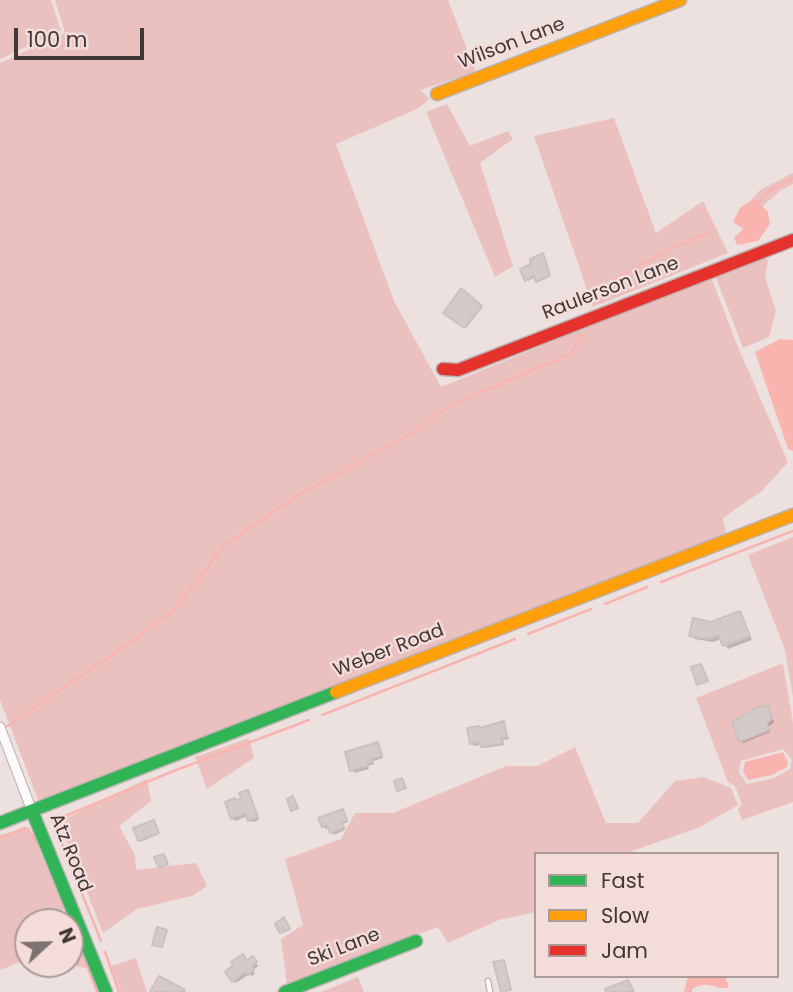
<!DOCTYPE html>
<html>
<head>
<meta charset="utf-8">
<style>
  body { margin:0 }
  #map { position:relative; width:793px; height:992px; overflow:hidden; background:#ede1e0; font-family:Poppins,sans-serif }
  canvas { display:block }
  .legend { position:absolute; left:534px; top:852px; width:245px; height:126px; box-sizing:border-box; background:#f3dcda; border:2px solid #ab9a98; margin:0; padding:9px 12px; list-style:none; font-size:21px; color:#403736 }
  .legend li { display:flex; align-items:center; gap:14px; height:35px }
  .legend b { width:35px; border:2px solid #ab9a98 }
  .north { position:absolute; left:14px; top:908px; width:70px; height:70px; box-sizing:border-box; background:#f3dcda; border:2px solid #ab9a98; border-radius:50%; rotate:68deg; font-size:19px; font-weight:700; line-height:28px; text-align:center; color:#403736 }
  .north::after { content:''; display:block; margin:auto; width:24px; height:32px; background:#7d7272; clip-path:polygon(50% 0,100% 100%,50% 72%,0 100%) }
  .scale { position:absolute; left:14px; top:28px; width:130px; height:32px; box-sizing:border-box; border:4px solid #403736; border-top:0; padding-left:9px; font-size:21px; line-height:24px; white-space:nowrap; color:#403736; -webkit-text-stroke:5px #f3dcda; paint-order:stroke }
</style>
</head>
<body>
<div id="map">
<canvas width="793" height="992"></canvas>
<ul class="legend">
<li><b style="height:9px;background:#30b455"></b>Fast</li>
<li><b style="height:9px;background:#ff9f0a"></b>Slow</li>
<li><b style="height:9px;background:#e5322d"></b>Jam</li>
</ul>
<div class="north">N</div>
<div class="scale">100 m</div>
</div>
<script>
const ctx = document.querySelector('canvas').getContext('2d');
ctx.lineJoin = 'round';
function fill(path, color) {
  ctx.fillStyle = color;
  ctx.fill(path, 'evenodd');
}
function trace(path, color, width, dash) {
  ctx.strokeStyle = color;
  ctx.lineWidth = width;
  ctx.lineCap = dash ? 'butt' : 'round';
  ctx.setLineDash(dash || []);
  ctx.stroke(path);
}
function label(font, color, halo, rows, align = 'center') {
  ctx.font = font + ' Poppins,sans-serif';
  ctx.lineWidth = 5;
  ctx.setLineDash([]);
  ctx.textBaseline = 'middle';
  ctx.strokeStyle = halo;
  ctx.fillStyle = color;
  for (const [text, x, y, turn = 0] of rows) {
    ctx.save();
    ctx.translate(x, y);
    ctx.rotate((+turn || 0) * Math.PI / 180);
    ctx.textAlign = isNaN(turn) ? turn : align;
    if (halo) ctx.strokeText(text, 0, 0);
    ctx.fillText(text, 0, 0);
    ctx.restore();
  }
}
const green = new Path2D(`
  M0,0H51L61,31L0,59Z
  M55,0H448L476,72L420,90L430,99L417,109L336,144L394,301L441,387L711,277L738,347L788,462L762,491L723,518L726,534L39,802L0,700V63L65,33Z
  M447,104L470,146L508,131L513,139L480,163L513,266L495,277L426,112Z
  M614,118L656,233L703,201L728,253L593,307L534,136Z
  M793,173V184L781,190L755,213L745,207L760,190Z
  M763,255L768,261L765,277L776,310L769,337L743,348L715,275Z
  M793,537V697L785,650L748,555Z
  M783,663L793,723V802L742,820L738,809L742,804L735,786L728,782L696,698ZM783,749L792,760L790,769L774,778L747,784L739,772L741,761Z
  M249,738L254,758L207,789L195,757Z
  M575,747L606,823H638L675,781L704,777L731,788L738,805L700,827L624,854H536V912L499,920L448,943L438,927L324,969L287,985L281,939L303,925L285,859L341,839L355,813H393L506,766H537Z
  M147,779L151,801L119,826L135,855L136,870L196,863L207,886L192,896L137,909L103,933L59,822Z
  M29,827L65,909L40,922H28V959L0,970V835Z
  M76,917L96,969L78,967L70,960V922H65Z
  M136,958L147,992H121L111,966Z
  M358,977L364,992H321Z`);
const water = new Path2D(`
  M755,198L768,212L770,224L758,241L737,245L734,238L743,229L733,222L740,208Z
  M780,339L793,340V451L788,449L755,352Z
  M783,752L788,762L787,767L772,775L748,780L743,771L745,762Z
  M688,976H725L729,987C715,992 710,978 692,989V992H684Z`);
const shadow = new Path2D(`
  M543,257L551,276L539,282L536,277L528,281L523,270Z
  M461,291L482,308L466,328L446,312Z
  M739,613L752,640L728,649L722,639L713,642L695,639L691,636L712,623Z
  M767,706L774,722L769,726L770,732L743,743L741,741Z
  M504,723L509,739L503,740L504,745L485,748L482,744L474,746L471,743L481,730Z
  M377,744L383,758L373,761L374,764L368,766L369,769L354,773L347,753Z
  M247,792L259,820L252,822L248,816L235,821L232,818L236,802L243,800Z
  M342,811L348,822L343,824L345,830L334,835L330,827L326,829L323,826Z
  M155,823L159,834L140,842L139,840Z
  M255,961L258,966L253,970L255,973L252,976L249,974L236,983L233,981L248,962Z`);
const stream = new Path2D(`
  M758,204L769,191L793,178
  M600,301L613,280L675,247L708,233
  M661,582L793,531
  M605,604L647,587
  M528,634L591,609
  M322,715L515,639
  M7,726L117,652L174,610L224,546L298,495L401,440L450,406L570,354L582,335
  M0,838L25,828L31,833L42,851
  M70,921L97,992
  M101,941L53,821L171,772L309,720
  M105,952L119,992`);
const building = new Path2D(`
  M543,253L550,275L536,282L534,276L525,281L520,269L531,264L530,259Z
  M461,288L482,306L464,328L443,313Z
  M740,611L750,636L723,646L718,635L709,639L689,636L693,618L711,622Z
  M701,664L708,681L697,685L691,667Z
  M768,705L772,719L767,723L769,730L739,742L732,722L756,708Z
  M504,721L507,737L501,738L502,743L481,747L480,742L470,744L467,728L479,726L480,728Z
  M378,742L382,756L372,759V762L367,763L368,766L350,771L345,752Z
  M402,778L406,788L397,791L394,781Z
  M248,790L258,817L248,821L245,814L231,819L225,802L235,798L236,800L241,799L239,793Z
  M293,796L298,808L291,811L287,799Z
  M343,809L347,820L342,822L344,828L330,833L327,825L322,827L318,818Z
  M154,820L159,833L138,841L133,828Z
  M164,854L168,864L159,868L154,857Z
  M284,917L290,929L280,933L275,924Z
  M157,927L167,930L162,947L152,945Z
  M243,954L247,960L253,956L257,962L252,966L254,970L248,975L246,972L232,982L225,972L233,965L231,962Z
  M504,960L511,990L501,992L493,962Z
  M159,976L185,990L184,992H150Z
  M628,980L634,992H606L605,989Z`);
const lane = new Path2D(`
  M488,981L490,992`);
const street = new Path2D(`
  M0,727L32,811`);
const fast = new Path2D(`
  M32,811L106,992
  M0,823L336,692
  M285,992L416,941`);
const slow = new Path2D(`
  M437,94L680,0
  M336,692L793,515`);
const jam = new Path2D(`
  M443,369L458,370L793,240`);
const streetNames = [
  ["Wilson Lane",512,44,-21],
  ["Raulerson Lane",611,289,-21],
  ["Weber Road",389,651,-21],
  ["Atz Road",70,853,68],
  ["Ski Lane",344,948,-21]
];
fill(green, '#eac1be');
fill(water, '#f9b4b0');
fill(shadow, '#0003');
trace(stream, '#f9b4b0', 2.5);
fill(building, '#d3cac9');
trace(building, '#cac1c0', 2);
trace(lane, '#bcb2b1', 7);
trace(street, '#bcb2b1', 11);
trace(fast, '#bcb2b1', 15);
trace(slow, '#bcb2b1', 15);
trace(jam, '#bcb2b1', 15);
trace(lane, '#fcfafa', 4.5);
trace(street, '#fcfafa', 9);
trace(fast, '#30b455', 12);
trace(slow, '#ff9f0a', 12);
trace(jam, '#e5322d', 12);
label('19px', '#403736', '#f3dcda', streetNames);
</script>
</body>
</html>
